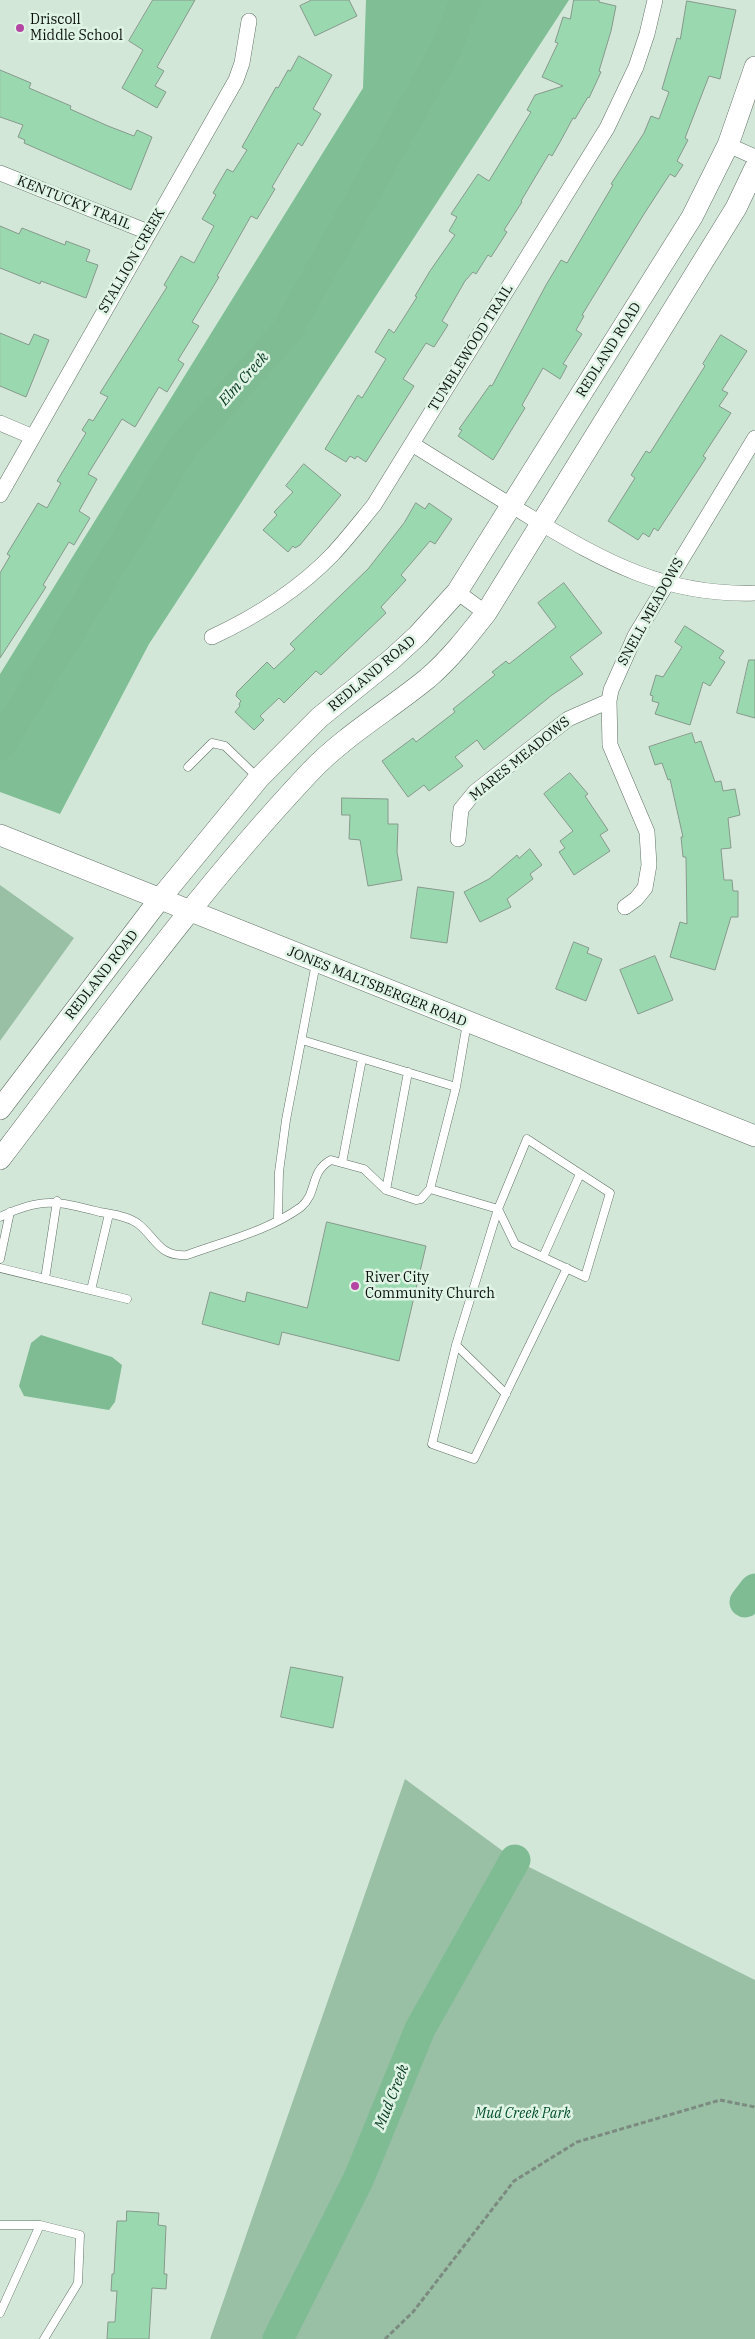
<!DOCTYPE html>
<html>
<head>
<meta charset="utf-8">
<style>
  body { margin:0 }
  canvas { display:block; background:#d3e7d9 }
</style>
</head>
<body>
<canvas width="755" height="2339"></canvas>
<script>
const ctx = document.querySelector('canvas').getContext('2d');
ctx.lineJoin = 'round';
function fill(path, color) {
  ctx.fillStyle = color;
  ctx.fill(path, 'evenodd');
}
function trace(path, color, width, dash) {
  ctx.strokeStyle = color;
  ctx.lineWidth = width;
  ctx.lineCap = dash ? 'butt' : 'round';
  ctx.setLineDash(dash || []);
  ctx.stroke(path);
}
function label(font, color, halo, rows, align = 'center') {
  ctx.font = font + ' "IBM Plex Serif",serif';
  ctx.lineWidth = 5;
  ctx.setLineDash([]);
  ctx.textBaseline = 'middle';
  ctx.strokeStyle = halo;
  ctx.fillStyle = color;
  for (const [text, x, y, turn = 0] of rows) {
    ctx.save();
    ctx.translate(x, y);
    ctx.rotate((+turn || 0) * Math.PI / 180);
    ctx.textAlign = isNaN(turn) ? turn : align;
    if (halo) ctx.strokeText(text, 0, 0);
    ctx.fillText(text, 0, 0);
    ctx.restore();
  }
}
const green = new Path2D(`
  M0,885L74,938L0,1041Z
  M405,1779L515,1860L755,1980V2339H210Z`);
const forest = new Path2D(`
  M366,0H569L149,644L60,814L0,792V674L363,88Z`);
const water = new Path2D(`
  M41,1335L112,1357L122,1365L115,1402L109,1410L24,1396L19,1386L31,1343Z`);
const river = new Path2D(`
  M0,745L183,447L286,332L445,51L466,0
  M745,1602L755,1589
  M278,2339L359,2178L420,2029L515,1860`);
const building = new Path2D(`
  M153,0H195L157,67L164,71L155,86L166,92L157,108L122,88L143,50L129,41Z
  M312,0H349L357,16L315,36L300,6Z
  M574,0H599V2L616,6L611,31L599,71L601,72L589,98L588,97L575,119L573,118L560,142L552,156L549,154L521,201L522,202L504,230L507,232L491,257L488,255L476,274L473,272L465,281L442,321L448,325L434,347L426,343L403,379L414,386L366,462L357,456L355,459L350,456L346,462L325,449L358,395L362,398L386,359L375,352L389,329L394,333L417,297L415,296L430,271L455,235L449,231L457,217L451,214L478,174L489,181L531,112L527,110L535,95L563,86L542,77L558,43L555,42L563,17L570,19Z
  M687,1L736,10L720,79L709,76L685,138L688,140L677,161L683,165L675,177L670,174L644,214L582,315L584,316L576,330L582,334L563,364L567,366L560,379L543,368L522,405L525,408L493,460L458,436L462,430L459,429L490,385L492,386L546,285L561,260L567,263L613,185L611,184L644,133L651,116L659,119L669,92L662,89L677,38L680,39Z
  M299,56L332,75L313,109L321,114L302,146L298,143L272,187L275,189L257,219L251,216L217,276L219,277L192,322L199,326L178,360L184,364L167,392L159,387L135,427L122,419L88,474L97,479L79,511L90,518L74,545L69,542L43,585L46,587L0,658V573L10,556L7,554L38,503L47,508L61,483L57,481L86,433L82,430L89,419L93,421L108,397L100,393L167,287L164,285L181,256L194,263L214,226L202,219L216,195L213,193L227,169L233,172L247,150L242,147L276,87L278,88L288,70L290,71Z
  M0,70L31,83L29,88L71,106L70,109L108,126L134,136L137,130L152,137L131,190L24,143L25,140L18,137L23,125L0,117Z
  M0,226L19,234L22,228L65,245L66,241L90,250L86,261L98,265L86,298L41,281L40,284L0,268Z
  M0,333L29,345L34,334L49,340L26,397L0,386Z
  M721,335L747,351L722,390L728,393L719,406L731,413L703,456L706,458L658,531L654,528L649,537L643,533L638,540L608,521L635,478L631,475L646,451L650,453L705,366L703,364Z
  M304,464L341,495L300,545L295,548L293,546L288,552L263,530L277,515L274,512L293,492L286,486Z
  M416,503L425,509L429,503L452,519L435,544L430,541L401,575L406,580L381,607L386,613L321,675L316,671L284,703L279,698L260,716L264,720L254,730L235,712L240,706L239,704L241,701L236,696L237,692L267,662L274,669L295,649L290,644L368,569L404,523Z
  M564,583L602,633L570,657L583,674L552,695L484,750L477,740L455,757L463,766L429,791L424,785L408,797L382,761L413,738L416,742L455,712L453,709L495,675L492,672L506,661L509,664L556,627L538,603Z
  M685,626L724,651L719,658L725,662L710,686L703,682L690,725L655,714L659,703L652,701L653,696L650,695L656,675L663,677L682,647L675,642Z
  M749,660H755V718L737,713Z
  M692,733L695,743L701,741L715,782L721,781L723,791L735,789L740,815L728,818L731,848L721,849L724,880H732L733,891H738V917H731L715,970L670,957L680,922L687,924L686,857H683L681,837H683L670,779L668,780L662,763L655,765L649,747Z
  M570,773L588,794L585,796L608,830L600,835L610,851L574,875L559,852L565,848L560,841L573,831L544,794Z
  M342,798L388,799V824H398L397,852L402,880L368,886L360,840L349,839L350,815H342Z
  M530,849L542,865L530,874L533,879L507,899L511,907L480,922L464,892L489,879L517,855L519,858Z
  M418,887L454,892L447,943L411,938Z
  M574,942L589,948L587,953L602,959L586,1001L556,989Z
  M655,956L673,1000L638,1014L620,970Z
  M327,1222L426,1246L399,1361L282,1332L279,1345L202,1324L210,1292L245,1302L247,1292L307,1308Z
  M291,1667L343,1677L333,1728L281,1717Z
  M127,2211L159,2213L158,2225L166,2226L164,2274H167L166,2289L152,2288L149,2339H107L108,2322H115L117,2291H111L112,2274H114L117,2221H126Z`);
const path = new Path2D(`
  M385,2339L413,2312L514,2181L577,2142L720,2100L755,2107`);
const lane = new Path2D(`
  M188,767L212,743L225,746L257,777
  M302,1040L456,1087
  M342,1163L362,1059
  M430,1189L498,1209L527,1139L610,1193L585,1277L515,1244L498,1209
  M386,1190L408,1072
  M498,1209L456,1345L432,1444L474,1459L567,1268
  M0,1217C41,1197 57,1201 100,1212C112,1214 127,1216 137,1223C156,1237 158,1257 187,1255C225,1241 268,1231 301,1207C318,1193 309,1172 331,1160L364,1169L386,1190L416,1200L421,1199L430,1189L456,1087L467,1023
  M278,1219L279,1172L286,1120L316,963
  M543,1257L580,1174
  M0,1259L10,1212
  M0,1268L127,1299
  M45,1279L57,1201
  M91,1290L109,1214
  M456,1345L506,1394
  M0,2225H40L80,2235L78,2283L44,2339
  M0,2313L40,2225`);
const street = new Path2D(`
  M728,145L755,157
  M0,173L148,232
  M0,423L33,437
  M412,444C452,469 492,494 532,518C605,562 666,596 755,593
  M0,495L236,80L242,63L249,21
  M457,592L486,613
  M212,637C255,617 299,589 332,555C347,539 360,522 374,505L607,128L636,67L647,34L655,0
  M458,839L461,809L475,792L568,719L609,701
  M625,907L636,899L645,888L649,865L647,832L610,745L609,701L611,690L635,636L755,438`);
const secondary = new Path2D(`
  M0,835L755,1136
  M0,1109L159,900L259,778L320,717L392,659L418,635L457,592L692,217L728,145L755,67
  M0,1159C100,1028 196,893 310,772C344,736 389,710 428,678C450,659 468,636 486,613L736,208L755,168`);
const markers = [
  [20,28,5,"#b545a2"],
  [355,1286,5,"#b545a2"]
];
const poiNames = [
  ["Driscoll",30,20],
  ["Middle School",30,36],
  ["River City",365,1278],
  ["Community Church",365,1294]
];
const streetNames = [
  ["KENTUCKY TRAIL",74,203,22],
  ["STALLION CREEK",132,261,-60],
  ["TUMBLEWOOD TRAIL",471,348,-58],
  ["REDLAND ROAD",609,350,-58],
  ["SNELL MEADOWS",651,612,-61],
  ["REDLAND ROAD",372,674,-40],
  ["MARES MEADOWS",520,759,-39],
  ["REDLAND ROAD",102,975,-52],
  ["JONES MALTSBERGER ROAD",377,987,22]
];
const parkNames = [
  ["Mud Creek Park",523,2114]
];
const waterNames = [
  ["Elm Creek",244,379,-48],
  ["Mud Creek",392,2097,-68]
];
fill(green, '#99bfa5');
fill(forest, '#80be95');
fill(water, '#7fbc94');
trace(river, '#7fbc94', 31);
fill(building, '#9ad9af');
trace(building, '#86998c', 1);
trace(lane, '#607265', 9);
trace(street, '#607265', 16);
trace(secondary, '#607265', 22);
trace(path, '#7c8b80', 3, [5, 2.5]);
trace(lane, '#fff', 8);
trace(street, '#fff', 15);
trace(secondary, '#fff', 21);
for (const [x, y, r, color] of markers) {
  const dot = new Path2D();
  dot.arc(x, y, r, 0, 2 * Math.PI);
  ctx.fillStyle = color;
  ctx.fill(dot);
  trace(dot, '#e0f4e6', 2);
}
label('14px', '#0b120d', '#e0f4e6', poiNames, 'left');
label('14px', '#0b120d', '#e0f4e6', streetNames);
label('italic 14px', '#04512c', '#e0f4e6', parkNames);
label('italic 15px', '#05381d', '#e0f4e6', waterNames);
</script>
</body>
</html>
